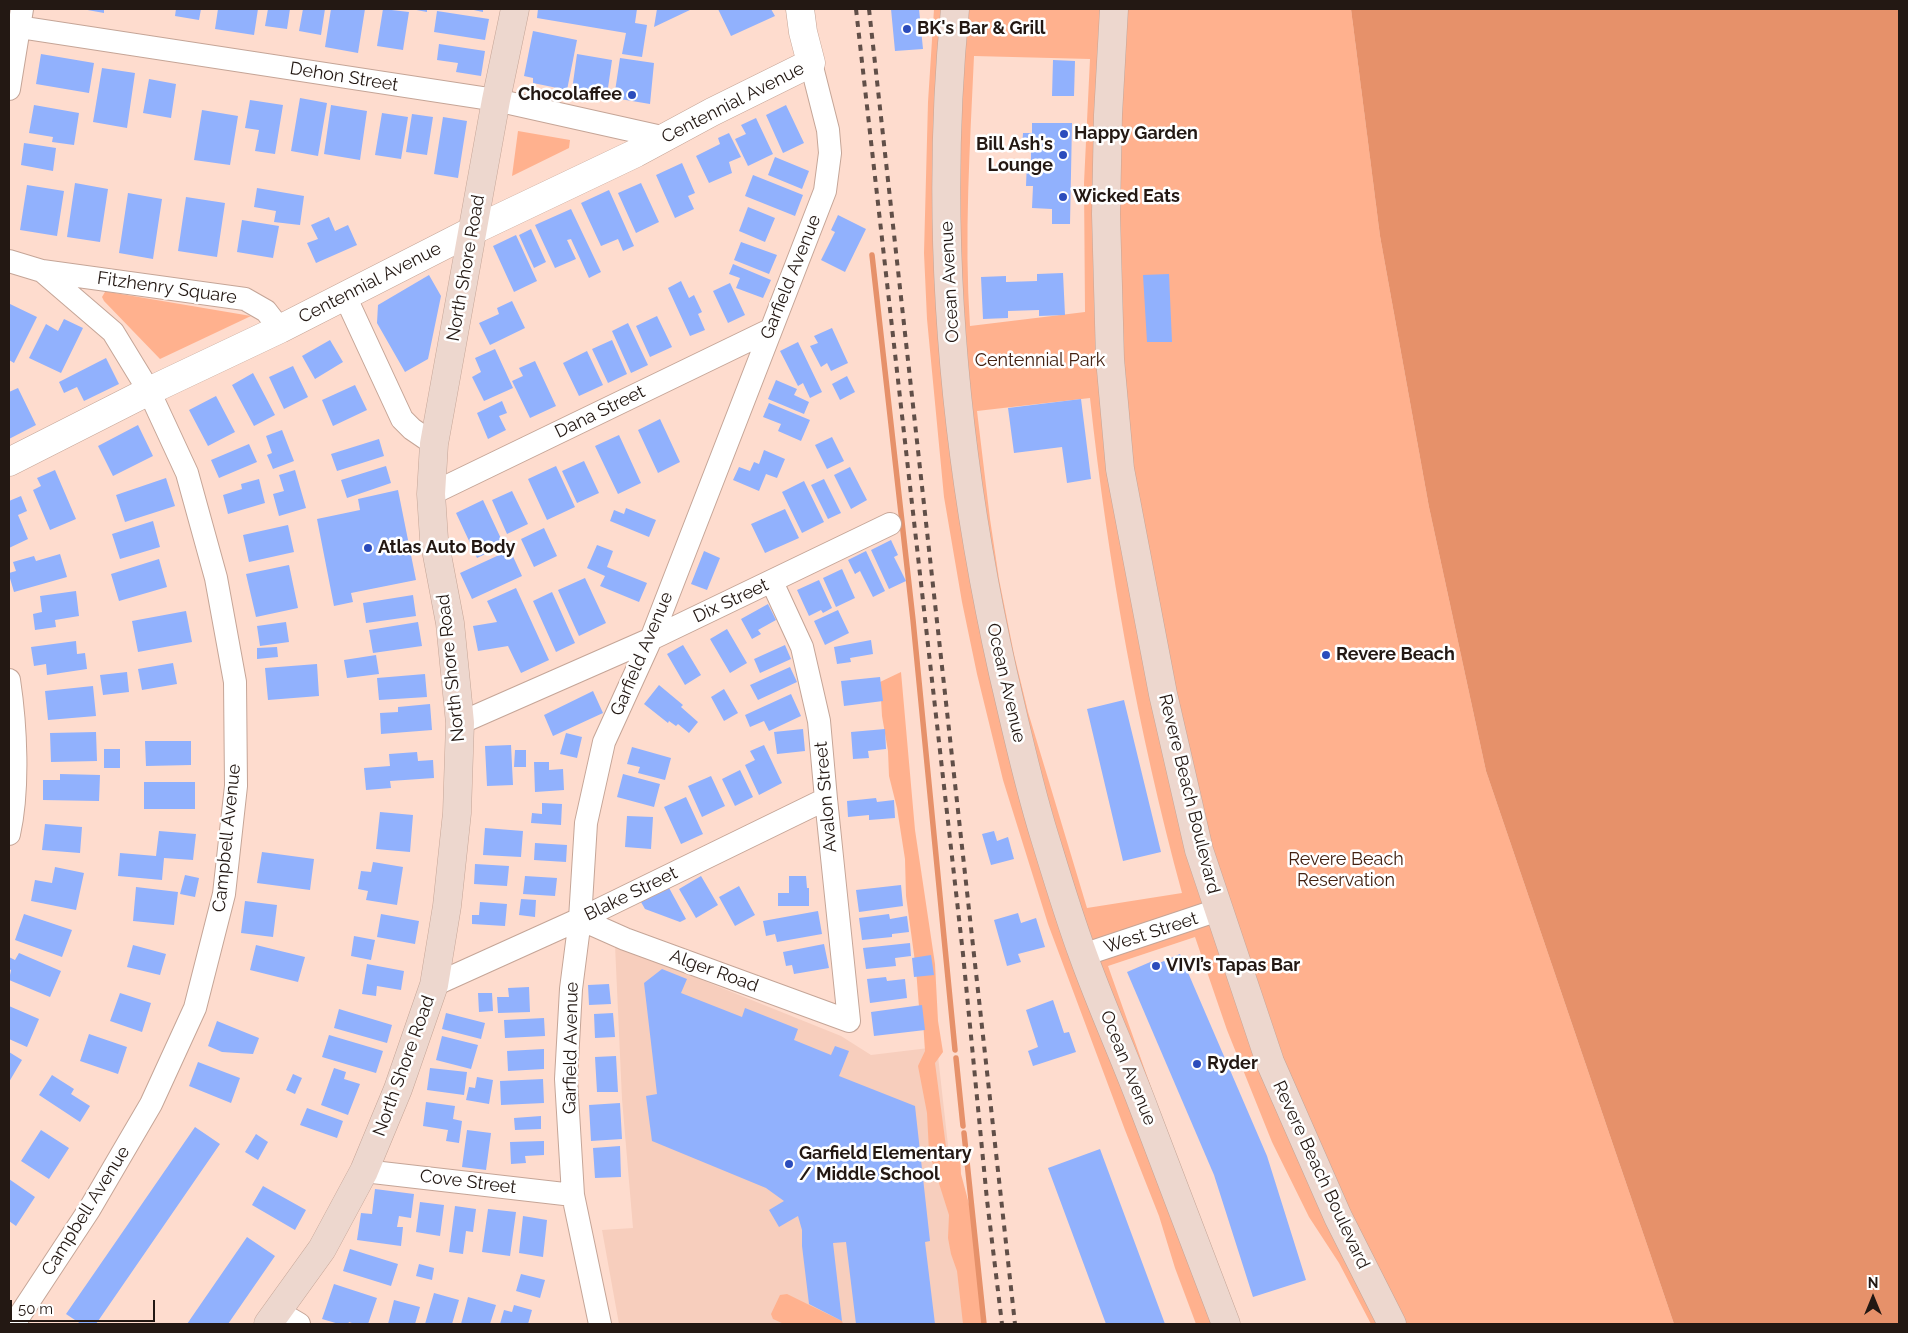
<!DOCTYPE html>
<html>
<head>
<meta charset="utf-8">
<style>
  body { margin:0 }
  #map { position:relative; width:1908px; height:1333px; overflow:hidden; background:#fedcce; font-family:Raleway,sans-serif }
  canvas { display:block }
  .frame { position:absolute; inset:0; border:10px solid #231813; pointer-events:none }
  .north { position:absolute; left:1848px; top:1273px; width:50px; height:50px; -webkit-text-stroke:4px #fff; paint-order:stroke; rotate:0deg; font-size:14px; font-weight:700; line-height:20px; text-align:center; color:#231813 }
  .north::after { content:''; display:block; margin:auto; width:18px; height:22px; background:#231813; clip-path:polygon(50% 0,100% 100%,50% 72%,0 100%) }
  .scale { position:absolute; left:10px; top:1300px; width:145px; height:22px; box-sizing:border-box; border:2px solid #231813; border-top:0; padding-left:6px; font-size:15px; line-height:18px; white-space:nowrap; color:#231813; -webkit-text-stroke:4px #fff; paint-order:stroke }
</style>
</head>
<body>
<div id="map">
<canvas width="1908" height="1333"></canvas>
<div class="frame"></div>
<div class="north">N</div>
<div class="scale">50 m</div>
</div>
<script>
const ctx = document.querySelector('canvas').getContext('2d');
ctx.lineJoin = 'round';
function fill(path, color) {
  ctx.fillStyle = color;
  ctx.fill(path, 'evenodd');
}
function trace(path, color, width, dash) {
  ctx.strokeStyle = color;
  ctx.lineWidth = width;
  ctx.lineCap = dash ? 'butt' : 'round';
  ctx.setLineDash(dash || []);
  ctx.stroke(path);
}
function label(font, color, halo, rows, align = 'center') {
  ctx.font = font + ' Raleway,sans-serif';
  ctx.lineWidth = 5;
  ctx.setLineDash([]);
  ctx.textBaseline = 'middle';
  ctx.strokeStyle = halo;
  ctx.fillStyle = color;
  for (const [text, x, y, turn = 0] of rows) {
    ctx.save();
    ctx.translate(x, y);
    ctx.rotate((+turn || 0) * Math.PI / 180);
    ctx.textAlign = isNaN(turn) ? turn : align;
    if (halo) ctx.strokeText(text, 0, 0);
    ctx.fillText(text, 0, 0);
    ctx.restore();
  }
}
const built = new Path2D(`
  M615,945L841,1036L871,1055L937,1047L968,1324H619L602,1230L633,1228L622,1099Z`);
const green = new Path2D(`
  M934,9H1351L1380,236L1429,507L1486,771L1674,1324H1371L1339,1263L1309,1217L1272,1142L1227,1030L1195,937L1108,966L1235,1324H1196L1175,1268L1159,1216L1125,1130L1048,924L1003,780L977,674L962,602L944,497L927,319L924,253L928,102ZM974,56L1090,59L1084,183L1085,312L970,326C964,236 970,146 974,56ZM1090,398C1108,565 1138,731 1182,893L1087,908L1028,712L1014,654L999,579L990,519L977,411Z
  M518,131L570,140L569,148L512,176Z
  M105,292H109L251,316L160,359L104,301L102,297Z
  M901,672L915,830L935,964L938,1021L943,1052L935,1063L946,1147L960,1153L961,1174L972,1215L985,1324H963L957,1271L951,1254L948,1238L949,1215L929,1152L927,1113L918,1066L925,1051L923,1021L919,1007L916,969L906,896L905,859L897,808L889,776L888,751L882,716L880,682Z
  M787,1294L842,1321L843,1324H784L773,1319L771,1314L780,1295Z`);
const water = new Path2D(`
  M1351,9H1899V1324H1674L1486,771L1429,507L1380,236Z`);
const stream = new Path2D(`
  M872,255L913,620L955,1050
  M956,1058L963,1126
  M964,1133L984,1324`);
const building = new Path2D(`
  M82,9H104V13Z
  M176,9H201L199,20L175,16Z
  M218,9H258L254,35L215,29Z
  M268,9H290L287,29L265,26Z
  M303,9H325L321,35L299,31Z
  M331,9H365L358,53L325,47Z
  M383,9L409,12L403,50L377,46Z
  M411,9H427V12Z
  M469,9H483V12Z
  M538,9H637L635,23L647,25L642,57L622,54L626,33L537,18Z
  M657,9H692L654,27Z
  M718,9H771L775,16L731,36Z
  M891,9H919L923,49L895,51Z
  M437,11L489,19L485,40L434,32Z
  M533,31L577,40L567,90L533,83V78L524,76Z
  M439,44L485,51L481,76L456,72L458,63L437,60Z
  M41,54L94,63L89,93L36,84Z
  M577,54L612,60L607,95L572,90Z
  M620,58L654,63L650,104L614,98Z
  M1053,60L1075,61L1074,96H1052Z
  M102,68L135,73L127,128L93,122Z
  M149,79L176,84L171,118L143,113Z
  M300,98L327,103L318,156L291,151Z
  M250,100L283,105L275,154L255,151L259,130L245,128Z
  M34,105L79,113L74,145L52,142L53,137L29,133Z
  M331,105L367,111L360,160L324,154Z
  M786,105L804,143L783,153L766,115Z
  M202,110L238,116L230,165L194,160Z
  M382,113L408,117L401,159L375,155Z
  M412,114L433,117L427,155L406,152Z
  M443,117L467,121L458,178L434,174Z
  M756,118L773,154L748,166L735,139L746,134L741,125Z
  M1032,123H1072L1070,224H1052V209L1032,208L1033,186H1026L1027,160H1031V149H1022L1023,133H1032Z
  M729,133L741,157L729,162L732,173L709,183L696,156L720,144L718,138Z
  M24,143L56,148L53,171L21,165Z
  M775,157L809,171L802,189L768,175Z
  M682,163L695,193L688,196L694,209L675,218L656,175Z
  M753,175L803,195L795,216L745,196Z
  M75,183L108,189L100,242L67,237Z
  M641,183L659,222L636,233L618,193Z
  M27,185L64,191L57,236L20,230Z
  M257,188L304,196L300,225L274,222L276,211L254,207Z
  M609,190L634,246L623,251L618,239L601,246L581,203Z
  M128,193L162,199L153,259L119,253Z
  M186,197L225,203L217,257L178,251Z
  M748,207L775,218L765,242L739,231Z
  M571,209L601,272L589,278L571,239L567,240L576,259L555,268L535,225Z
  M838,215L866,229L845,272L821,260L835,232L831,230Z
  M329,217L335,231L348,225L357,245L316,263L307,243L318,239L311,225Z
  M242,220L279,226L273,258L237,252Z
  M531,229L546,262L534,268L519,235Z
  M516,235L537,281L514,292L493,246Z
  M741,242L777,255L769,274L734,260Z
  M733,264L771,280L763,298L736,288L740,278L729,274Z
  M1063,273L1065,315L1039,316V310L1008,311V318L983,319L981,277L1006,276V282L1037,281V274Z
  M1169,274L1172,342H1147L1143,275Z
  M429,275L441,296L428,359L405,372L377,323L378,305Z
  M681,281L689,298L694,295L702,312L698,314L705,330L690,336L668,288Z
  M730,283L745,315L728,323L713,291Z
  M512,301L525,328L490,345L479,323L499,314L497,308Z
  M10,304L37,317L14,363L9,360V307Z
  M657,316L672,347L650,357L636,326Z
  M64,319L83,328L61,373L29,358L46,324L58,331Z
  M628,323L648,365L631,373L612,331Z
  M832,328L848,363L831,371L827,363L821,367L810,346L818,343L814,336Z
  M330,340L343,362L315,379L302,356Z
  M612,340L627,374L608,383L592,349Z
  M798,342L822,392L810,398L803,383L798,386L780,351Z
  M495,349L513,388L484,401L472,377L481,372L475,358Z
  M587,351L603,385L579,396L563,363Z
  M106,358L119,384L84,401L77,387L64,393L59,382Z
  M535,361L556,406L530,418L512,381L523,376L519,368Z
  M293,366L308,397L284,409L269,377Z
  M253,373L275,415L254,426L232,385Z
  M847,376L855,392L840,400L832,384Z
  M776,380L797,389L794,395L809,402L804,414L768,399Z
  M355,385L367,410L333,426L322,400Z
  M18,388L36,425L9,439V392Z
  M216,396L235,432L208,446L189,410Z
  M1081,399L1091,479L1067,483L1062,447L1014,453L1008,408Z
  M502,401L507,413L499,416L506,430L488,439L477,413Z
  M769,403L810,420L801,441L778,431L781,424L763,417Z
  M660,419L680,462L658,473L638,430Z
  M138,425L153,456L113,476L98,446Z
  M282,430L294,461L273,469L267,455L272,453L266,436Z
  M619,435L641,483L618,494L595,446Z
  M832,437L844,461L827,469L815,445Z
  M379,439L384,456L337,471L331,454Z
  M249,444L257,462L219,478L211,460Z
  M764,450L785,459L777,478L766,474L759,491L733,480L739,467L750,471L754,462L759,464Z
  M584,461L599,493L577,503L562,471Z
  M386,466L391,483L347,498L341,480Z
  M556,466L575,507L547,520L528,479Z
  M850,467L867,500L851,509L834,475Z
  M55,470L76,519L50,530L33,490L41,486L37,478Z
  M295,470L306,508L279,516L273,494L284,491L279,475Z
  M166,478L175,506L125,522L116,495Z
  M259,479L265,503L228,514L223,495L242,489L241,484Z
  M824,479L841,513L828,519L811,485Z
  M804,481L824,522L802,533L782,492Z
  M398,490L416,580L351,593L353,602L334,606L317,519L360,510L358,499Z
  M512,491L528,524L507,534L492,500Z
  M21,496L27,511L18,515L28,539L9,548V501Z
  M483,500L504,545L477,558L456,513Z
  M626,508L656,520L649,537L610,521L614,510L624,514Z
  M785,509L799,538L765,553L751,524Z
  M153,521L160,547L120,559L112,534Z
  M288,525L294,552L249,562L243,535Z
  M544,528L557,556L534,567L521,539Z
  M891,540L898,555L894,557L906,581L889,589L871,550Z
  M597,545L613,551L607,567L647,583L639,602L600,586L605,576L587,568Z
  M510,550L522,576L472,599L460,573Z
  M704,551L720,558L707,590L691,584Z
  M866,551L885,591L873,597L860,571L855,574L848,560Z
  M60,554L67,577L14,592L9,575V573L16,571L13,562L34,556L36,561Z
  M159,559L167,587L119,601L111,574Z
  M289,565L298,608L256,617L246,574Z
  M842,569L855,598L836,607L823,578Z
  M585,578L606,623L579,636L558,590Z
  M819,580L832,608L823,613L821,610L809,616L797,590Z
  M516,588L549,660L521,673L508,646L478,651L473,626L497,622L487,601Z
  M76,591L79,616L55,620L56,627L35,630L33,614L42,612L40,596Z
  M552,592L575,643L556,652L533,601Z
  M413,595L416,616L366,623L363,603Z
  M768,604L776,620L758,630L761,634L752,639L741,619Z
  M838,610L849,633L825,645L814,621Z
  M186,611L192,642L138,652L132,621Z
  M286,622L289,642L260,646L257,626Z
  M418,622L422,646L373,653L369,630Z
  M727,629L747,663L730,673L710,639Z
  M871,640L873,654L850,658L851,662L837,664L834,647Z
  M76,641L77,654L85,653L87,669L47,675L46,664L34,666L31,647Z
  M683,645L701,675L685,685L667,654Z
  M785,645L791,659L760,673L754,659Z
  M277,647L278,657L257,659V648Z
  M376,655L379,674L347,678L344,660Z
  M173,663L177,684L142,690L138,669Z
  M317,664L319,696L268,700L265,668Z
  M790,667L797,682L758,700L750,685Z
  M127,672L129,692L103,695L100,675Z
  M425,674L427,697L379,700L377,678Z
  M880,677L883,701L844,706L841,681Z
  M659,685L683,705L681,707L698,722L689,733L678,724L676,726L669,721L668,723L644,704Z
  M93,686L96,716L48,720L45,691Z
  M724,689L738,713L724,721L711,697Z
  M593,691L603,713L553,736L544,715Z
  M791,694L801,716L769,731L764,721L750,727L745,715Z
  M1124,700L1161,852L1123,861L1087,709Z
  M430,704L432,730L381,734L380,713L398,712V707Z
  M803,729L805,751L777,754L774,732Z
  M885,729L886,749L868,751L869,758L853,759L851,732Z
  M96,732L97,761L51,762L50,733Z
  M566,733L582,737L577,758L560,754Z
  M145,741H191V765L146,766Z
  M511,745L513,785L487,786L485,746Z
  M764,745L782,783L759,795L745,765L755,760L750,751Z
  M632,747L671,758L665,780L638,773L640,767L627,764Z
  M104,749H120V768H104Z
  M515,750H526V767H514Z
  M417,752L418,761L433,760L434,778L390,781L391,788L366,790L364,768L390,766L389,754Z
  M534,762H549V770L563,769L564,790L535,792Z
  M740,770L753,797L735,806L722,779Z
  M60,774L100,775L99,801L43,800V780H60Z
  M623,774L660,784L654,807L617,797Z
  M711,776L725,806L702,817L688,786Z
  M144,782H195V809H144Z
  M686,797L703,834L681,844L664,807Z
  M876,798L877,802L894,800L895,818L869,820V815L848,817L847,801Z
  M542,803L562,804L561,825L531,823L532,813L542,814Z
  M380,812L413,815L410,852L376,849Z
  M627,816L653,817L651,849L625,847Z
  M45,824L82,827L80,853L42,850Z
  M485,828L523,831L521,857L483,855Z
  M159,831L196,834L193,860L164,858L162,880L118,876L120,853L156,856Z
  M994,831L997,841L1008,837L1014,859L991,865L982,834Z
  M535,843L567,845L566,862L534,860Z
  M262,852L314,859L310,890L257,883Z
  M373,862L403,867L397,905L366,900L368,891L358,889L361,871L371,872Z
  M475,864L509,866L507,886L474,884Z
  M55,867L84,873L76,910L31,901L35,880L52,883Z
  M185,875L199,878L195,897L180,894Z
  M525,876L557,878L555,896L523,894Z
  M701,876L718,905L696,918L679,889Z
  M789,876H806L807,888H809V906H778V893H789Z
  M901,885L903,906L859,912L856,890Z
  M668,886L686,919L680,922L645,909L641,902Z
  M739,886L755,915L735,926L719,897Z
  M136,887L178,892L174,925L133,921Z
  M521,899L536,900L535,917L519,915Z
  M245,901L277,905L273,937L241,933Z
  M480,902L507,904L505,926L472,924V915H479Z
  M818,911L822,934L777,942L775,934L766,936L763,921Z
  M1018,913L1021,923L1036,918L1045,947L1018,954L1021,962L1007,966L994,920Z
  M24,914L72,930L62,957L15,940Z
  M381,914L419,921L415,944L377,937Z
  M889,914L890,919L907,916L909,932L892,934V937L862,940L859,918Z
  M354,936L375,940L371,960L351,956Z
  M910,943L911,956L895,958L896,966L866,969L863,948Z
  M824,944L829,968L794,974L792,965L786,966L783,952Z
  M133,945L166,954L160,975L127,967Z
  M256,945L305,957L298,982L250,970Z
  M19,953L61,971L50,997L9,980L11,970L9,969V957L15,960Z
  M1180,954L1267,1156L1306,1280L1253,1297L1214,1175L1127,972L1155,960L1157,964Z
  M931,955L934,975L914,977L912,958Z
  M367,964L404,971L401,990L377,986L376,996L362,994Z
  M662,969L687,979L681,993L742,1017L745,1008L798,1029L794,1040L831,1055L835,1046L849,1051L839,1076L915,1106L930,1241L925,1242L935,1324H856L846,1242L833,1243L842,1321L809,1304L802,1246V1230L798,1216L779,1227L769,1210L784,1201L766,1188L652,1141L646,1096L657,1094L644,983Z
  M886,977L887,981L905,979L907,998L870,1003L867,979Z
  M609,984L611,1004L589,1005L588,985Z
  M529,987L530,1012L498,1013L497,997H509L508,988Z
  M120,993L151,1003L142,1032L110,1021Z
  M478,993H492L493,1011L479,1012Z
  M1053,1000L1064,1033L1069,1032L1076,1052L1033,1066L1028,1051L1038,1047L1026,1010Z
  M922,1005L925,1030L874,1036L871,1012Z
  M9,1006L39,1019L27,1047L9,1039Z
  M339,1009L392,1025L387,1043L334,1028Z
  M446,1013L485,1023L481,1039L442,1029Z
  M613,1013L615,1037L595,1038L594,1014Z
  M544,1018L545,1036L505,1038L504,1020Z
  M217,1021L259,1038L253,1054L222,1052L208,1046Z
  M89,1034L127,1047L118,1074L80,1061Z
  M329,1035L383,1051L376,1073L322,1057Z
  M442,1036L478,1045L471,1069L436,1060Z
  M544,1049V1069L508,1071L507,1051Z
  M9,1052L22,1060L9,1082Z
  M616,1056L618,1092H597L595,1057Z
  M198,1062L240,1078L231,1103L189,1086Z
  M334,1068L346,1072L344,1079L360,1084L348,1115L321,1105Z
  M430,1068L467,1072L464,1095L427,1090Z
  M293,1074L302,1078L295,1094L286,1090Z
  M52,1075L74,1089L71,1094L90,1106L80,1122L39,1095Z
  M477,1077L493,1080L489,1104L466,1100L469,1087L475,1088Z
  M543,1079L544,1103L501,1105L500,1081Z
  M426,1102L455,1106L453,1119L462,1121L459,1143L446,1141L448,1130L423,1126Z
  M620,1103L622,1139L591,1141L589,1105Z
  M307,1108L343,1121L337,1138L300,1125Z
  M541,1116V1129L515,1130L514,1118Z
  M195,1127L220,1144L96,1324H81L66,1314Z
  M41,1130L69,1148L49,1179L21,1161Z
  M467,1130L491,1133L486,1170L462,1167Z
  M256,1134L268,1142L258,1160L245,1152Z
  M544,1141V1155L525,1156L526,1163L511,1164L510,1142Z
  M620,1146L621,1177L595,1178L593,1148Z
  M1100,1149L1165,1324H1106L1048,1168Z
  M9,1179L35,1197L16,1226L9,1221Z
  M263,1186L306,1210L295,1230L252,1205Z
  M375,1189L414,1194L411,1218L399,1216L397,1227H403L401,1246L357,1240L361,1213L372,1214Z
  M420,1202L444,1205L440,1236L416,1232Z
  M455,1206L476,1209L473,1232L466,1231L463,1254L449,1252Z
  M488,1209L516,1212L510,1256L482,1252Z
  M523,1216L547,1220L543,1257L519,1253Z
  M247,1237L275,1256L228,1324H187Z
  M350,1249L398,1264L391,1286L343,1271Z
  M419,1264L434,1268L432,1280L416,1276Z
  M521,1274L545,1280L540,1298L516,1291Z
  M334,1284L377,1298L368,1324H355L349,1322L348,1324H339L322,1319Z
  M434,1293L459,1300L452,1324H425Z
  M468,1297L496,1305L490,1324H461Z
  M394,1300L420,1307L415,1324H388Z
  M514,1305L532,1310L528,1324H500L504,1310L512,1312Z`);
const minor = new Path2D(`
  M19,27L496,100L666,138
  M9,89L22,9
  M9,261L42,271L113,332L149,391L187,473L216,578L235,682L236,786L224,894L195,1008L151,1104L89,1210L14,1324
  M42,271L245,299L266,311L280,329
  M345,296L402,419L412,429L434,444
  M431,494L770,330
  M9,680C16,726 19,789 9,834
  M460,723L651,639L890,524
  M580,919L625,939L849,1021L826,799L819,721L802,647L772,582
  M1083,955L1218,910
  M434,985L580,919L826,799
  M364,1171L573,1195
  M277,1311L299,1324
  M600,1324L573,1195L566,1079L571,989L580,919L586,823L604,742L651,639L825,191L830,153L828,130L811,63`);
const tertiary = new Path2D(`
  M9,462L149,391L280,329L472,231L636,153L712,112L811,63L803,32L800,9`);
const secondary = new Path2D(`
  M955,9C933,231 954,455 1003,673C1016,728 1028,784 1045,838C1057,877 1069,917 1083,955C1102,1008 1126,1060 1146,1114C1173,1184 1199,1254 1226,1324
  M1114,9L1108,115L1106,214L1110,359L1120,469L1163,694L1199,850L1270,1062L1338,1217L1392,1324
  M268,1324L322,1249L364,1171L398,1089L434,985L447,906L457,813L460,723L450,623L434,539L431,494L434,444L496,100L515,9`);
const rail = new Path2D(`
  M856,9L963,954L987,1200L1002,1324
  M869,9L1015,1324`);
const markers = [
  [907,29,5,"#2b4cbc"],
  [632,95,5,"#2b4cbc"],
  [1064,134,5,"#2b4cbc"],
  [1063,155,5,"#2b4cbc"],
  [1063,197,5,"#2b4cbc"],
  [368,548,5,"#2b4cbc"],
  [1326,655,5,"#2b4cbc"],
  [1156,966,5,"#2b4cbc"],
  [1197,1064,5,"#2b4cbc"],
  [789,1164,5,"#2b4cbc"]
];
const poiNames = [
  ["BK's Bar & Grill",917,29],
  ["Chocolaffee",622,95,"right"],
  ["Happy Garden",1074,134],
  ["Bill Ash's",1053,145,"right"],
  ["Lounge",1053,166,"right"],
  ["Wicked Eats",1073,197],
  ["Atlas Auto Body",378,548],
  ["Revere Beach",1336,655],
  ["VIVI’s Tapas Bar",1166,966],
  ["Ryder",1207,1064],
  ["Garfield Elementary",799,1154],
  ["/ Middle School",799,1175]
];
const streetNames = [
  ["Dehon Street",344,77,9],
  ["Centennial Avenue",733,103,-27],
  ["North Shore Road",466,268,-80],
  ["Garfield Avenue",791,277,-68],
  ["Ocean Avenue",950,282,-93],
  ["Centennial Avenue",370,283,-27],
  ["Fitzhenry Square",167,288,8],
  ["Dana Street",600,412,-26],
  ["Dix Street",731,601,-25],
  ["Garfield Avenue",642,654,-67],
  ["North Shore Road",451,668,-96],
  ["Ocean Avenue",1006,683,77],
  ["Revere Beach Boulevard",1189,794,76],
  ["Avalon Street",826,797,-95],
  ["Campbell Avenue",227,838,-84],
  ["Blake Street",631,894,-26],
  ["West Street",1151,933,-18],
  ["Alger Road",714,971,20],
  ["Garfield Avenue",571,1048,-89],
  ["North Shore Road",404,1066,-70],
  ["Ocean Avenue",1128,1068,68],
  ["Revere Beach Boulevard",1321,1175,65],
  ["Cove Street",468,1182,7],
  ["Campbell Avenue",86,1211,-58]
];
const parkNames = [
  ["Centennial Park",1040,361],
  ["Revere Beach",1346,860],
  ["Reservation",1346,881]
];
fill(built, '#f7cebd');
fill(green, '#ffb18e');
fill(water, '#e6916a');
trace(stream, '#e6916a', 5.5);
fill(building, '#91b1fd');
trace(minor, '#c5a597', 24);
trace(tertiary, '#c5a597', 29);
trace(secondary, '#c5a597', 29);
trace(minor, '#fff', 22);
trace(tertiary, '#fff', 28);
trace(secondary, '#edd7ce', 28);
trace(rail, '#614f48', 4, [6, 6]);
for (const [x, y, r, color] of markers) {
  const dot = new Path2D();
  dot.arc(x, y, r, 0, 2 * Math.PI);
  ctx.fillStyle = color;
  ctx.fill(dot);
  trace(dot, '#fff', 2);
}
label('bold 18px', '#231813', '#fff', poiNames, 'left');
label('18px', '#231813', '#fff', streetNames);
label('18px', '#432111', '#fff', parkNames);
</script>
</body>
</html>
